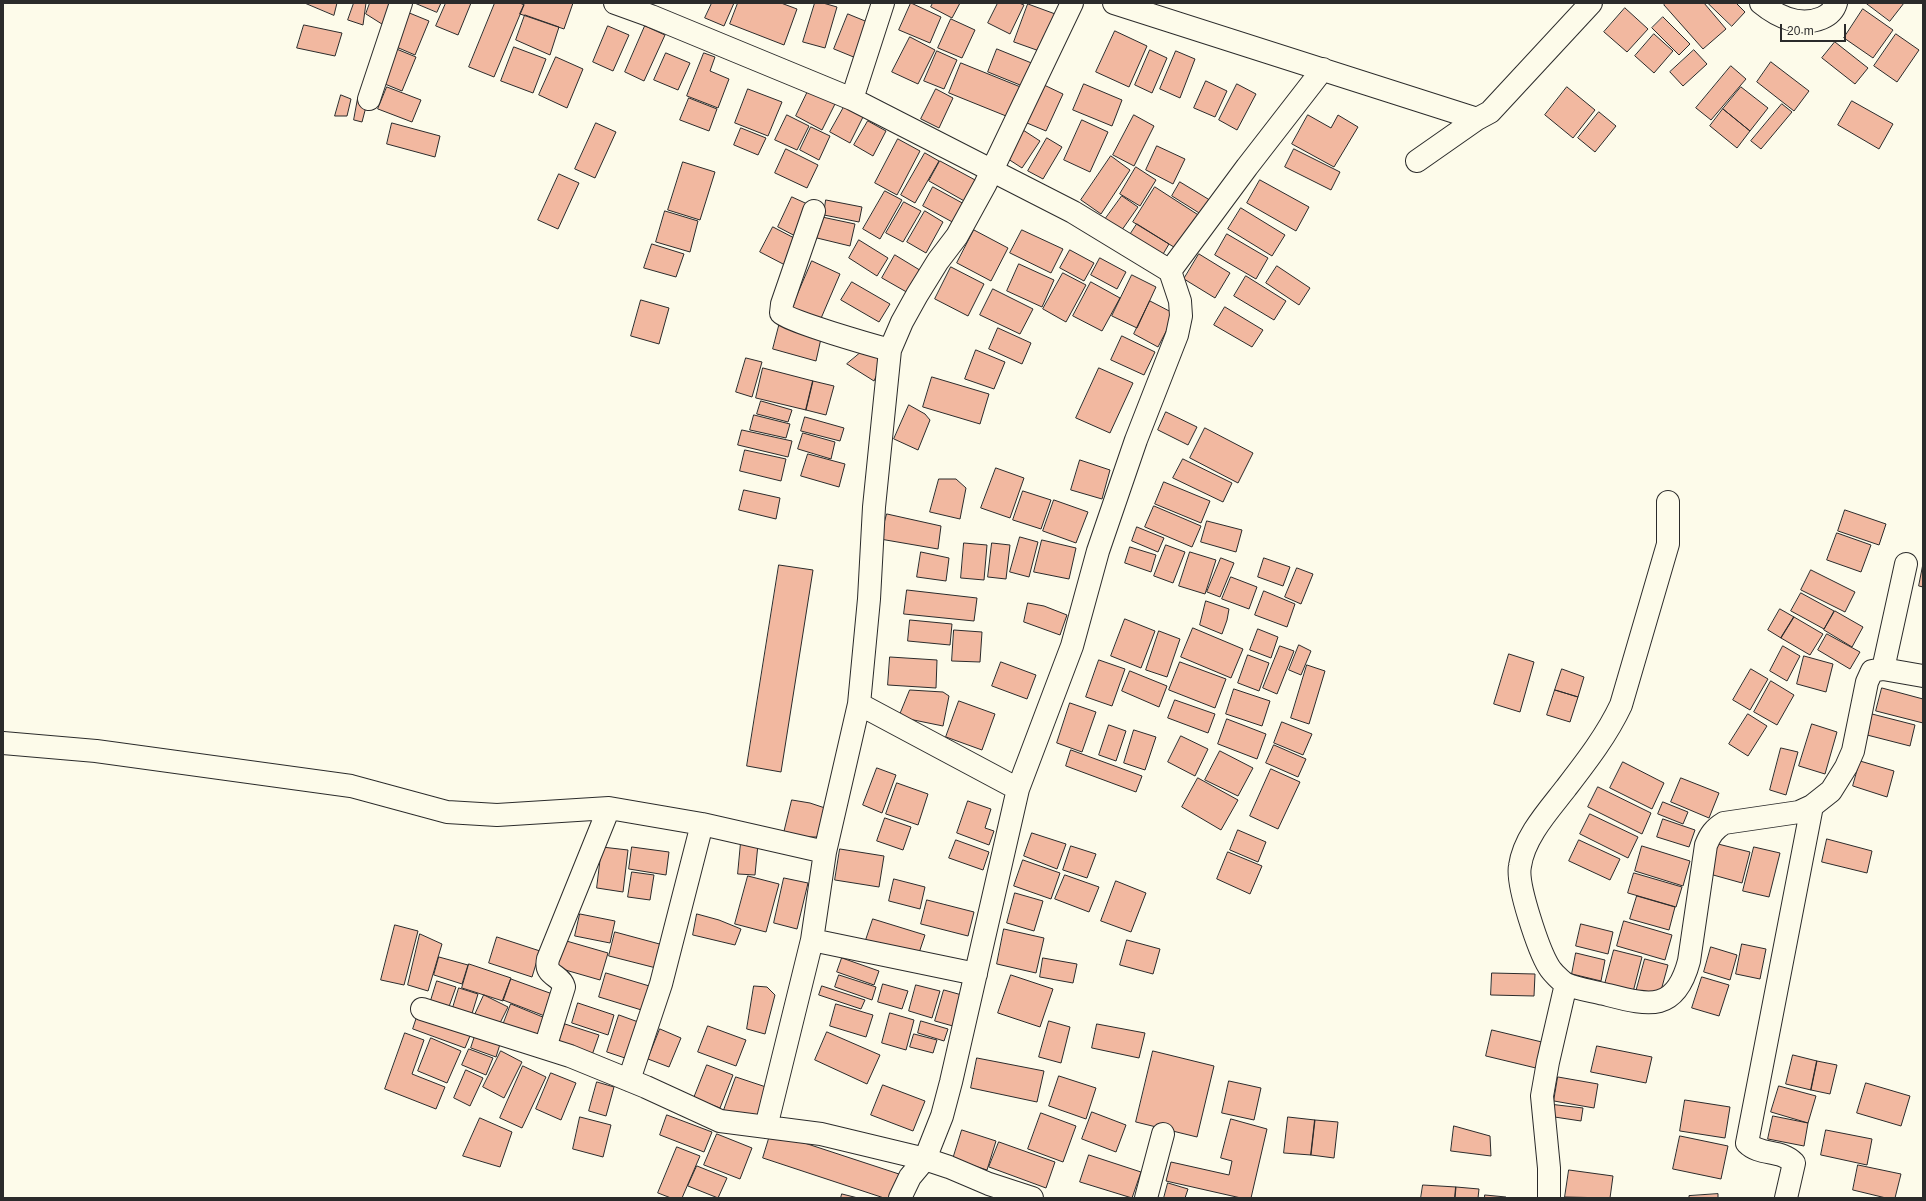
<!DOCTYPE html>
<html>
<head>
<meta charset="utf-8">
<style>
  body { margin:0 }
  #map { position:relative; width:1926px; height:1201px; overflow:hidden; background:#fdfbea; font-family:Helvetica,sans-serif }
  canvas { display:block }
  .frame { position:absolute; inset:0; border:4px solid #2b2b2b; pointer-events:none }
  .scale { position:absolute; left:1780px; top:24px; width:66px; height:18px; box-sizing:border-box; border:2px solid #2b2b2b; border-top:0; padding-left:5px; font-size:12px; line-height:14px; white-space:nowrap; color:#2b2b2b; -webkit-text-stroke:3px #fdfbea; paint-order:stroke }
</style>
</head>
<body>
<div id="map">
<canvas width="1926" height="1201"></canvas>
<div class="frame"></div>
<div class="scale">20 m</div>
</div>
<script>
const ctx = document.querySelector('canvas').getContext('2d');
ctx.lineJoin = 'round';
function fill(path, color) {
  ctx.fillStyle = color;
  ctx.fill(path, 'evenodd');
}
function trace(path, color, width, dash) {
  ctx.strokeStyle = color;
  ctx.lineWidth = width;
  ctx.lineCap = dash ? 'butt' : 'round';
  ctx.setLineDash(dash || []);
  ctx.stroke(path);
}
const building = new Path2D(`
  M305,3H337L334,15Z
  M354,3H366L363,25L348,20Z
  M370,3H392L385,26L366,14Z
  M415,3H441L437,12Z
  M446,3H471L458,35L436,26Z
  M495,3H520L524,5L494,77L469,67Z
  M525,3H573L564,29L520,14Z
  M712,3H734L724,26L705,18Z
  M738,3H781L797,9L784,45L730,24Z
  M815,3H823L837,7L825,48L803,42Z
  M911,3L941,17L930,43L899,30Z
  M933,3H960L952,18L931,7Z
  M998,3H1019L1024,5L1010,34L988,23Z
  M1666,3H1704L1726,29L1703,49L1664,5Z
  M1708,3H1736L1745,12L1732,26Z
  M1866,3H1904L1890,21Z
  M1028,4L1058,15L1045,53L1014,42Z
  M1625,8L1648,29L1627,52L1604,32Z
  M1863,9L1893,30L1873,58L1844,38Z
  M407,12L429,21L415,55L394,46Z
  M848,14L870,23L856,58L834,49Z
  M525,15L559,27L550,55L516,40Z
  M1663,17L1690,44L1679,55L1652,28Z
  M951,19L975,30L962,58L938,48Z
  M304,25L342,33L335,56L297,48Z
  M608,26L629,35L613,71L593,62Z
  M645,26L665,35L644,81L625,72Z
  M1115,31L1147,46L1129,87L1096,72Z
  M1654,34L1673,51L1654,73L1635,56Z
  M1896,34L1919,50L1897,82L1874,66Z
  M910,37L935,50L918,84L892,72Z
  M1835,42L1868,68L1855,84L1822,58Z
  M514,47L546,59L533,93L501,81Z
  M394,48L416,57L402,91L380,82Z
  M997,49L1034,64L1025,87L988,72Z
  M1150,50L1167,58L1152,93L1135,85Z
  M1694,50L1707,64L1683,86L1670,72Z
  M937,51L957,60L944,89L924,81Z
  M1176,51L1195,59L1180,98L1160,89Z
  M666,53L690,63L678,90L654,80Z
  M704,53L715,57L710,71L729,79L718,108L687,96Z
  M556,57L583,69L567,108L539,95Z
  M1771,62L1809,91L1794,111L1757,82Z
  M961,63L1023,88L1011,118L949,93Z
  M1731,66L1746,79L1711,120L1696,108Z
  M1206,81L1227,91L1215,117L1194,108Z
  M1084,84L1122,100L1112,126L1073,110Z
  M1237,84L1256,94L1237,130L1219,120Z
  M1044,85L1063,94L1046,131L1027,123Z
  M387,87L421,100L412,122L378,109Z
  M1567,87L1595,110L1573,138L1545,115Z
  M1741,87L1768,108L1750,131L1723,109Z
  M748,89L782,102L768,136L735,123Z
  M809,89L836,102L822,130L796,116Z
  M936,89L953,98L939,128L921,119Z
  M341,95L351,99L347,116H335Z
  M358,98L367,103L362,122L354,120Z
  M689,98L717,109L709,131L680,120Z
  M1852,101L1893,124L1879,149L1838,125Z
  M1782,104L1792,112L1761,149L1751,141Z
  M844,107L863,117L850,143L830,132Z
  M1723,109L1750,131L1737,148L1710,126Z
  M1599,112L1616,126L1595,152L1578,138Z
  M787,115L809,126L797,150L775,140Z
  M1134,115L1154,126L1134,166L1113,155Z
  M1308,115L1331,128L1338,115L1358,127L1334,167L1292,144Z
  M1082,120L1108,132L1090,172L1064,160Z
  M868,121L886,131L873,156L854,145Z
  M392,123L440,136L435,157L387,144Z
  M596,123L616,132L595,178L575,169Z
  M811,127L830,136L819,160L800,150Z
  M741,128L766,138L758,155L734,145Z
  M1023,130L1040,141L1022,168L1005,157Z
  M1047,138L1062,147L1043,179L1028,171Z
  M898,139L920,151L897,195L875,183Z
  M1157,146L1185,159L1173,184L1146,170Z
  M786,149L818,165L807,188L775,173Z
  M1294,149L1340,172L1331,190L1285,167Z
  M925,153L939,161L915,203L901,195Z
  M1111,156L1130,170L1101,214L1081,200Z
  M940,161L977,181L966,202L929,181Z
  M683,162L715,172L700,220L668,210Z
  M1136,167L1156,180L1140,206L1120,194Z
  M559,174L579,183L558,229L538,220Z
  M1260,180L1309,207L1296,231L1247,203Z
  M1180,182L1213,202L1204,216L1172,196Z
  M933,187L966,205L956,224L923,206Z
  M1155,187L1203,218L1182,252L1133,222Z
  M885,191L902,200L880,239L863,229Z
  M1122,196L1138,207L1117,237L1101,225Z
  M792,197L814,207L799,238L778,227Z
  M826,200L862,207L859,222L824,215Z
  M904,202L921,211L903,242L886,233Z
  M1241,208L1285,235L1272,256L1228,229Z
  M665,211L698,221L690,252L656,242Z
  M925,211L943,222L926,253L907,242Z
  M822,217L855,224L850,246L817,238Z
  M1137,224L1169,244L1159,261L1126,241Z
  M773,227L798,240L785,265L760,252Z
  M974,230L1008,248L991,281L957,263Z
  M1022,230L1063,249L1051,273L1010,253Z
  M1227,234L1268,258L1256,279L1215,255Z
  M859,240L888,258L877,276L849,258Z
  M652,244L684,254L676,277L644,268Z
  M1070,250L1094,263L1084,281L1060,268Z
  M1199,254L1230,273L1215,298L1184,279Z
  M895,255L923,272L910,294L882,278Z
  M1100,258L1126,272L1117,289L1091,275Z
  M812,261L840,274L819,323L791,310Z
  M1019,264L1054,280L1042,307L1007,291Z
  M1277,266L1310,288L1299,305L1266,283Z
  M951,267L984,284L968,316L935,299Z
  M1063,273L1086,285L1066,322L1043,309Z
  M1132,275L1156,287L1137,328L1112,316Z
  M1246,276L1286,301L1274,320L1234,296Z
  M852,282L890,304L879,322L841,300Z
  M1091,282L1120,298L1102,331L1073,316Z
  M993,289L1033,309L1020,334L980,315Z
  M641,300L669,308L659,344L631,336Z
  M1150,301L1175,314L1158,347L1134,334Z
  M1225,307L1263,330L1252,347L1214,325Z
  M780,322L822,334L816,361L773,349Z
  M998,328L1031,343L1022,364L989,349Z
  M1122,336L1155,352L1144,375L1111,360Z
  M865,349L884,359L874,381L847,364Z
  M976,350L1005,362L994,389L965,379Z
  M746,358L762,362L752,397L736,392Z
  M763,368L813,381L806,410L756,398Z
  M1099,368L1133,383L1110,433L1076,418Z
  M932,377L989,394L980,424L923,407Z
  M813,381L834,386L826,415L806,410Z
  M761,401L792,410L788,422L757,414Z
  M909,405L925,414L930,420L918,450L894,439Z
  M1166,412L1197,427L1188,445L1158,430Z
  M754,415L790,424L786,438L750,430Z
  M805,417L844,428L840,441L801,431Z
  M1205,428L1253,453L1238,483L1190,458Z
  M742,430L792,441L788,457L738,445Z
  M803,433L835,442L831,459L798,449Z
  M745,450L786,459L781,481L740,471Z
  M808,454L845,464L839,487L801,476Z
  M1183,459L1232,483L1223,502L1173,478Z
  M1080,460L1110,470L1102,499L1071,490Z
  M996,468L1024,478L1010,518L981,508Z
  M939,479H956L966,488L960,519L930,512Z
  M1164,482L1210,501L1201,523L1155,504Z
  M744,490L780,498L776,519L739,510Z
  M1023,491L1051,500L1041,529L1013,520Z
  M1054,500L1088,512L1076,543L1043,531Z
  M1154,506L1201,526L1192,547L1145,527Z
  M1845,510L1886,524L1879,545L1838,531Z
  M887,514L941,526L938,549L880,539Z
  M1207,521L1242,530L1236,552L1201,542Z
  M1137,527L1164,538L1158,552L1132,541Z
  M1837,533L1871,545L1861,572L1827,560Z
  M1020,537L1038,542L1029,577L1010,572Z
  M1042,540L1076,548L1069,579L1034,572Z
  M964,543L987,545L984,580L961,578Z
  M992,543L1010,545L1006,579L988,577Z
  M1166,545L1185,552L1173,583L1154,576Z
  M1130,547L1156,555L1151,572L1125,563Z
  M921,552L949,558L946,581L917,577Z
  M1190,552L1216,560L1205,594L1179,586Z
  M1221,558L1234,563L1220,597L1207,592Z
  M1264,558L1290,567L1283,586L1258,577Z
  M1923,564V587L1919,586Z
  M779,565L813,570L781,772L747,766Z
  M1297,568L1313,574L1301,604L1285,597Z
  M1811,570L1855,592L1845,612L1801,590Z
  M1231,577L1257,587L1249,609L1222,599Z
  M907,590L977,598L974,621L904,614Z
  M1264,591L1295,604L1287,627L1255,615Z
  M1801,593L1834,611L1824,629L1791,611Z
  M1206,601L1229,609L1227,620L1222,634L1200,625Z
  M1028,603L1044,606L1067,615L1060,635L1024,622Z
  M1780,609L1794,617L1781,638L1768,630Z
  M1835,611L1863,627L1852,647L1824,630Z
  M1794,617L1823,634L1810,655L1781,638Z
  M1125,619L1155,631L1141,668L1111,656Z
  M910,620L952,624L950,645L908,641Z
  M1193,628L1243,649L1231,678L1181,657Z
  M1258,629L1278,637L1271,658L1250,650Z
  M954,630L982,632L980,662L952,661Z
  M1159,631L1180,639L1167,677L1146,670Z
  M1827,634L1860,652L1850,669L1818,650Z
  M1299,645L1311,651L1301,675L1289,670Z
  M1280,646L1294,651L1277,694L1263,688Z
  M1783,646L1800,656L1787,681L1770,671Z
  M1509,654L1534,662L1520,712L1494,704Z
  M1248,655L1269,663L1259,691L1238,683Z
  M1804,656L1833,664L1826,692L1797,684Z
  M890,657L937,660L936,688L888,685Z
  M1099,660L1125,669L1112,706L1086,697Z
  M1001,662L1036,675L1027,699L992,686Z
  M1180,662L1226,679L1215,708L1169,690Z
  M1307,665L1325,671L1309,724L1291,718Z
  M1562,669L1584,677L1578,697L1555,690Z
  M1751,669L1768,679L1750,710L1733,700Z
  M1130,671L1167,686L1159,707L1122,691Z
  M1771,681L1794,695L1777,725L1754,712Z
  M1882,688L1923,699V723L1876,711Z
  M1234,689L1270,701L1262,726L1226,714Z
  M910,690L943,692L949,696L943,726L899,717Z
  M1555,690L1578,697L1570,722L1547,715Z
  M1175,700L1215,714L1208,733L1168,718Z
  M959,701L995,714L982,750L946,737Z
  M1070,703L1096,712L1082,752L1057,743Z
  M1748,714L1767,726L1748,756L1729,744Z
  M1872,714L1915,725L1910,746L1867,735Z
  M1227,719L1266,734L1257,759L1218,744Z
  M1282,722L1312,734L1303,755L1274,743Z
  M1812,724L1837,732L1825,774L1799,766Z
  M1109,725L1126,731L1116,761L1099,755Z
  M1134,730L1156,737L1145,770L1124,763Z
  M1181,736L1208,749L1195,776L1168,762Z
  M1274,745L1306,759L1298,777L1266,763Z
  M1781,748L1798,752L1786,795L1770,790Z
  M1071,750L1142,776L1136,792L1066,766Z
  M1220,751L1253,768L1238,796L1205,780Z
  M1860,761L1894,771L1887,797L1853,786Z
  M1623,762L1664,783L1652,809L1610,788Z
  M877,768L896,775L882,813L863,805Z
  M1271,769L1300,782L1278,829L1250,816Z
  M1198,778L1238,800L1221,830L1182,807Z
  M1681,778L1719,793L1709,818L1671,802Z
  M897,783L928,794L918,825L886,814Z
  M1598,787L1651,813L1642,834L1588,807Z
  M792,800L810,803L828,809L819,837H783Z
  M968,801L991,809L985,828L994,831L989,845L957,833Z
  M1663,802L1688,812L1683,824L1658,814Z
  M1590,814L1638,837L1628,858L1580,834Z
  M885,818L911,827L903,850L877,841Z
  M1663,819L1695,830L1689,847L1657,837Z
  M1238,830L1266,842L1258,862L1230,850Z
  M1032,833L1066,844L1057,869L1024,856Z
  M1827,839L1872,851L1867,873L1822,862Z
  M956,840L989,852L983,870L949,858Z
  M1579,840L1620,859L1610,880L1569,861Z
  M741,842L758,844L755,875L738,874Z
  M1714,843L1750,852L1742,883L1706,873Z
  M1071,846L1096,854L1087,878L1063,870Z
  M1642,846L1690,861L1683,886L1635,871Z
  M602,847L628,850L623,892L597,888Z
  M632,847L669,852L666,875L629,869Z
  M1754,847L1780,853L1769,897L1743,891Z
  M840,849L884,856L879,887L835,880Z
  M1228,852L1262,866L1250,894L1217,879Z
  M1023,860L1060,873L1051,899L1014,886Z
  M632,872L654,875L650,900L628,897Z
  M1634,873L1682,887L1676,907L1628,893Z
  M1065,875L1099,887L1089,912L1055,899Z
  M748,876L779,884L766,932L735,924Z
  M784,878L808,883L797,929L774,923Z
  M894,879L925,887L920,909L889,901Z
  M1116,881L1146,893L1131,932L1101,921Z
  M1015,893L1043,901L1034,931L1007,923Z
  M1637,896L1675,907L1669,930L1630,919Z
  M927,900L974,912L968,936L921,924Z
  M580,914L615,921L610,943L575,936Z
  M697,914L719,920L741,929L735,945L693,935Z
  M873,919L925,935L916,962L864,946Z
  M1624,921L1672,935L1665,960L1617,946Z
  M1581,924L1613,932L1608,954L1576,946Z
  M395,925L418,931L404,985L381,980Z
  M1004,929L1044,938L1036,973L997,964Z
  M615,932L667,946L660,969L609,956Z
  M420,934L442,944L428,991L408,985Z
  M497,937L540,951L532,977L489,963Z
  M563,940L608,953L600,980L555,967Z
  M1127,940L1160,949L1153,974L1120,965Z
  M1742,944L1766,949L1760,979L1736,974Z
  M1711,947L1737,955L1730,980L1704,972Z
  M1614,950L1642,957L1633,992L1605,984Z
  M1576,953L1605,960L1601,981L1572,974Z
  M439,957L468,965L462,984L434,975Z
  M842,958L879,971L874,985L837,972Z
  M1043,958L1077,964L1073,983L1040,977Z
  M1645,959L1668,965L1659,998L1636,992Z
  M469,964L511,978L503,1001L462,988Z
  M606,973L656,988L648,1012L599,997Z
  M1492,973L1535,974L1534,996L1491,995Z
  M839,975L876,987L872,1000L835,987Z
  M1011,975L1053,989L1040,1027L998,1013Z
  M1702,977L1729,985L1719,1016L1692,1008Z
  M511,979L558,996L550,1018L503,1000Z
  M437,981L456,987L446,1015L428,1010Z
  M883,984L908,991L902,1009L878,1002Z
  M916,985L940,991L932,1018L909,1011Z
  M754,986L767,987L775,995L765,1034L747,1029Z
  M822,986L865,1000L861,1009L819,995Z
  M459,988L478,994L470,1020L451,1014Z
  M944,990L969,997L960,1028L935,1021Z
  M484,995L508,1007L496,1031L473,1019Z
  M578,1003L614,1015L608,1035L572,1023Z
  M511,1004L550,1020L542,1040L503,1025Z
  M836,1004L873,1015L866,1037L830,1026Z
  M419,1011L472,1031L465,1048L413,1029Z
  M890,1013L914,1020L906,1050L882,1043Z
  M619,1015L641,1023L628,1059L607,1052Z
  M921,1021L948,1029L944,1041L918,1033Z
  M1049,1021L1070,1027L1061,1063L1039,1057Z
  M565,1024L599,1035L591,1058L557,1046Z
  M1097,1024L1145,1033L1139,1058L1092,1048Z
  M708,1026L746,1040L736,1066L698,1052Z
  M660,1029L681,1038L669,1067L648,1059Z
  M1492,1030L1546,1043L1540,1069L1486,1056Z
  M827,1032L880,1055L867,1084L815,1060Z
  M405,1033L424,1040L412,1074L445,1087L436,1109L385,1089Z
  M476,1033L501,1041L496,1057L471,1048Z
  M914,1034L937,1040L933,1053L910,1047Z
  M431,1038L461,1051L447,1083L418,1071Z
  M1597,1046L1652,1057L1646,1083L1591,1072Z
  M469,1049L493,1058L486,1075L462,1065Z
  M501,1051L522,1062L504,1098L483,1087Z
  M1153,1051L1214,1066L1197,1137L1136,1122Z
  M1793,1055L1817,1061L1811,1090L1786,1084Z
  M977,1058L1044,1071L1037,1102L971,1088Z
  M1817,1061L1837,1065L1830,1094L1811,1090Z
  M707,1065L733,1075L720,1108L694,1098Z
  M523,1066L546,1077L522,1128L500,1118Z
  M466,1070L483,1078L470,1106L454,1098Z
  M551,1073L576,1083L561,1120L536,1109Z
  M1059,1076L1096,1088L1086,1119L1049,1106Z
  M736,1077L769,1088L758,1122L724,1110Z
  M1558,1077L1598,1084L1594,1108L1554,1101Z
  M1229,1081L1261,1088L1254,1120L1222,1113Z
  M597,1082L614,1087L606,1116L589,1111Z
  M1866,1083L1910,1096L1901,1126L1857,1113Z
  M883,1085L925,1101L913,1131L871,1115Z
  M1779,1086L1816,1096L1808,1123L1771,1112Z
  M1685,1100L1730,1107L1725,1138L1680,1131Z
  M1549,1104L1583,1108L1581,1121L1548,1116Z
  M1092,1112L1126,1125L1116,1152L1082,1139Z
  M1041,1113L1076,1126L1063,1162L1028,1149Z
  M667,1115L712,1132L704,1152L660,1135Z
  M1773,1116L1808,1123L1804,1146L1768,1139Z
  M580,1117L611,1125L603,1157L573,1149Z
  M1288,1117L1315,1120L1311,1155L1284,1153Z
  M480,1118L512,1132L500,1167L463,1156Z
  M1231,1119L1267,1129L1251,1198H1241L1166,1181L1171,1162L1229,1175L1232,1161L1221,1158Z
  M1315,1120L1338,1122L1334,1158L1311,1155Z
  M1454,1126L1490,1136L1491,1156L1451,1151Z
  M962,1130L996,1141L987,1170L953,1159Z
  M1826,1130L1872,1139L1867,1165L1821,1155Z
  M771,1132L902,1175L895,1198H884L763,1158Z
  M717,1134L752,1148L740,1179L704,1165Z
  M1680,1136L1728,1146L1721,1179L1673,1169Z
  M999,1142L1055,1162L1046,1188L989,1167Z
  M677,1147L700,1156L682,1198H671L658,1193Z
  M1089,1155L1141,1172L1132,1198L1080,1182Z
  M1858,1165L1901,1174L1895,1198H1886L1853,1190Z
  M697,1166L727,1178L718,1198L688,1186Z
  M1569,1170L1613,1176L1610,1198L1565,1197Z
  M1168,1183L1188,1189L1185,1198H1164Z
  M1423,1185L1456,1187L1455,1198H1421Z
  M1456,1187L1479,1189L1478,1198H1455Z
  M842,1194L858,1198H841Z
  M1718,1194V1198H1689V1196Z
  M1485,1195L1506,1197V1198H1485Z`);
const minor = new Path2D(`
  M615,3L651,16L852,99L1073,212L1170,271
  M1114,3L1477,119L1490,112L1591,3
  M1761,3C1778,17 1800,27 1822,18C1829,15 1834,10 1836,3
  M369,99L401,3
  M852,99L883,3
  M1417,161L1477,119
  M814,211L782,304L781,313C787,321 875,346 890,350
  M1668,502V544L1621,705C1607,735 1586,762 1566,788C1549,810 1524,837 1520,866C1516,884 1539,951 1549,967C1552,972 1561,981 1566,984C1577,989 1593,991 1604,994C1648,1005 1675,1014 1689,961L1706,845C1710,835 1714,829 1724,823L1799,812L1812,806L1831,791L1846,767L1853,751L1867,682L1872,671L1883,669L1923,676
  M1883,669L1906,564
  M859,704L1018,789
  M3,743L96,751L351,786L447,812L497,815L609,808L702,824L825,852
  M812,940L976,974
  M422,1009L570,1056L646,1087L720,1121L821,1134L925,1159L910,1177L900,1198
  M545,1048L564,987C561,974 544,977 548,959L609,808
  M629,1080L661,984L702,824
  M766,1127L812,940L825,852L859,704L869,599L874,507L890,350L902,322L917,295L938,261L957,236L985,185L1072,3
  M1032,1198L989,1184L949,1167L925,1159L942,1116L951,1082L1018,789L1072,646L1098,551L1136,440L1177,335L1181,316L1180,301L1170,271L1247,167L1323,69
  M1146,1198L1163,1134
  M1549,1198V1168L1542,1096L1548,1062L1566,984
  M1786,1198L1794,1163C1781,1149 1760,1156 1747,1143L1812,806`);
fill(building, '#f2b8a0');
trace(building, '#2b2b2b', 1);
trace(minor, '#2b2b2b', 24);
trace(minor, '#fdfbea', 22);
</script>
</body>
</html>
